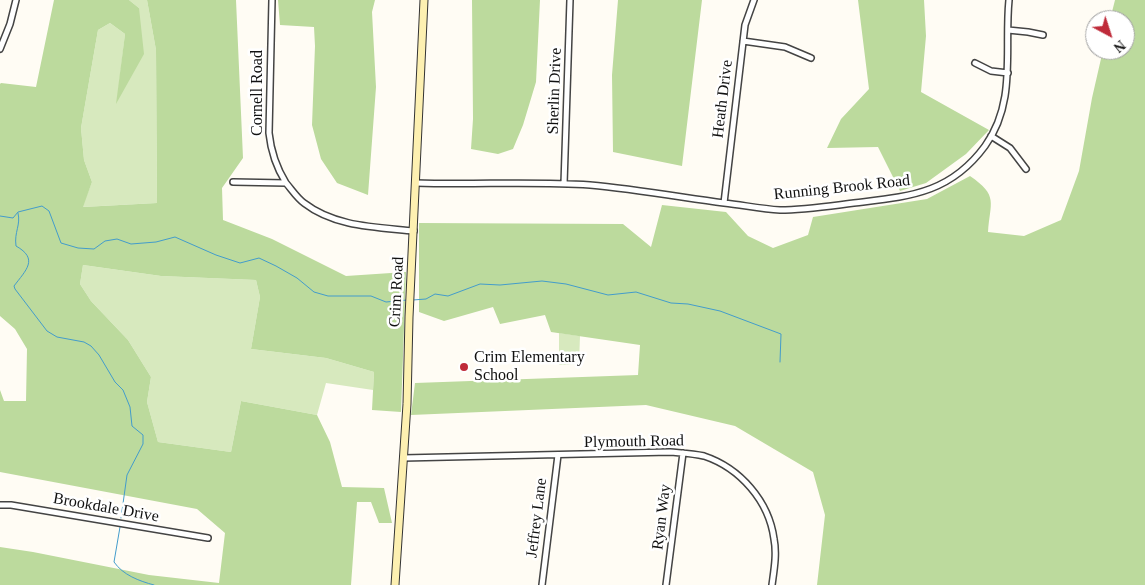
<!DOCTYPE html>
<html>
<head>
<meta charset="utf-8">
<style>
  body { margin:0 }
  #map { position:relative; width:1145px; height:585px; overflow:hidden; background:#fffcf4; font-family:Georgia,serif }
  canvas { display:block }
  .north { position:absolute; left:1085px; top:10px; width:50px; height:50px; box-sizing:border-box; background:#fff; border:1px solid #a0a0a0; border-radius:50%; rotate:140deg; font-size:14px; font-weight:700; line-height:20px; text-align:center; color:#111 }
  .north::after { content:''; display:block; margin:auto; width:18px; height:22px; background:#bf2b3a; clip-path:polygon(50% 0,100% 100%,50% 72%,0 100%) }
</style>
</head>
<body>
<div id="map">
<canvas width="1145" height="585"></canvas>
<div class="north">N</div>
</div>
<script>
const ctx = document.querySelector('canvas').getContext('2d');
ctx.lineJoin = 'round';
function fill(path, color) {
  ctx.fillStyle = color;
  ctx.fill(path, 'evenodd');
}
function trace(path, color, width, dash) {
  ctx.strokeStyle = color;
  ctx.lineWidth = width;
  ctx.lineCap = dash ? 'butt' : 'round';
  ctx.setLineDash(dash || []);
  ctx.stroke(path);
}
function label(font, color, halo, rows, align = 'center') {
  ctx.font = font + ' Georgia,serif';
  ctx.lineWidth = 5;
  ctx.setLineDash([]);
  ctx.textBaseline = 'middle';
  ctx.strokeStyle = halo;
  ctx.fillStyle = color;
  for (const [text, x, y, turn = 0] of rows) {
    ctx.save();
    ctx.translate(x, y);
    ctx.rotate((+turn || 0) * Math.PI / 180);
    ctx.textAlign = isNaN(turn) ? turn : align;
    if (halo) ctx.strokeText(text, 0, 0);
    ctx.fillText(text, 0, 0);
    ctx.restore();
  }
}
const green = new Path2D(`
  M129,0H147L156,50L157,203L82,207L92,182L84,160L81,128L98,30L110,23L125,34L117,102L139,8Z
  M83,265L161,276L256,280L260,297L251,349L326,358L374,372L373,390L326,383L317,415L241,401L231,452L158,442L147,402L151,377L128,340L91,301L80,284Z
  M559,333L580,336L579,364L559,365Z`);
const forest = new Path2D(`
  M54,0H129L139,8L144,54L116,104L125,34L110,23L98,30L81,128L84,160L92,182L83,207L157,203L156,50L147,0H236L243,158L222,188L223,220L272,239L346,276L406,272L401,412L372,410L374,372L326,358L251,349L260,297L256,280L161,276L83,265L80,284L91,301L128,340L151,377L147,402L158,442L231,452L241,401L317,415L330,442L342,487L384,488L392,523H379L371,502H357L351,585H0V547L33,552L149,575L219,583L225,533L197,509L0,472V390L4,401H26L27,349L15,329L0,316V84L1,83L36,87Z
  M278,0H375L372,12L376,87L368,195L337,183L321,159L312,125L315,46L314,27L280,25Z
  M472,0H540L536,82L523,125L513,149L498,154L471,149L473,119Z
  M618,0H702L682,166L613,152L612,75Z
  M858,0H924L926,36L921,92L989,130L966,154L926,183L900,191L878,147L827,148L841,119L869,89Z
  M1115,0H1145V585H817L825,515L813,472L735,426L646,405L411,415L415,383L638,375L640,345L551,332L545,315L500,324L493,307L444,321L419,312V223L623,224L651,247L662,205L726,212L748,236L773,248L808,235L813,217L927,199L970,176C999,196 990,202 988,232L1024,236L1061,220L1079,171L1092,98L1103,50H1125V20H1110Z`);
const stream = new Path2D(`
  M18,213C21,225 14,232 16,246C39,259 26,270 14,286L15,289L47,331L57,337L84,342L91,346L99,355L115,382L123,390L130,407L132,426L143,435V444L127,475L121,518
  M0,216L13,218L18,212L42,206L49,211L61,243L78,248L94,249L105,241L117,239L131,244L156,242L175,237L216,255L240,263L259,258L276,266L297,278L314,292L328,296H371L386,302L407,300
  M413,300L426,299L435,294L448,296L480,284L500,285L542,281L566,284L608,295L636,292L671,303L688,304L720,311L781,334L780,362
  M120,527L114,562C123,575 139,581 154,585`);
const street = new Path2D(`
  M272,0L269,133C271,152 276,167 286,183
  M1008,30L1028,32L1043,35
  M743,41L785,47L811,58
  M0,49L10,24L16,0
  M975,63L991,71L1008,73
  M991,136L1010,148L1026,169
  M233,182L286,183C292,190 297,198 304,203C335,227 376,227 414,231
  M416,183C474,185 532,181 590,185C634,189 680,197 724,203C743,205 761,209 780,210C807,210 836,205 863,202C914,196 952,191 985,146C1017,102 1004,50 1009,0
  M564,184L570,0
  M724,203L745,25L754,0
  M403,458L670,452C681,453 692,453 704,456C740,468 769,501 774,539C777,554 774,570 772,585
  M0,505H11L208,538
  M542,585L558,455
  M666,585L683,453`);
const secondary = new Path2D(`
  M395,585L407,404L409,317L424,0`);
const markers = [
  [464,367,5,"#bf2b3a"]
];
const streetNames = [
  ["Sherlin Drive",555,91,-88],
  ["Cornell Road",258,93,-90],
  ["Heath Drive",723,99,-83],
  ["Running Brook Road",842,188,-6],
  ["Crim Road",397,292,-87],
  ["Plymouth Road",634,442,-1],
  ["Brookdale Drive",106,508,10],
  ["Ryan Way",662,517,-83],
  ["Jeffrey Lane",537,518,-83]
];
const poiNames = [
  ["Crim Elementary",474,358],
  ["School",474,376]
];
fill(green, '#d7e9be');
fill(forest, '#bcda9d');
trace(stream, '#439ccb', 1);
trace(street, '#444', 8);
trace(secondary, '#333', 9);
trace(street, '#fff', 5);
trace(secondary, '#fdf0b1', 7);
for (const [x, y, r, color] of markers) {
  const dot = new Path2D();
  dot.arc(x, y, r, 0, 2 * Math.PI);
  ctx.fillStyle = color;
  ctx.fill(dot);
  trace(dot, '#fff', 2);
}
label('16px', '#111', '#fff', streetNames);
label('16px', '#111', '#fff', poiNames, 'left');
</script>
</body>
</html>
